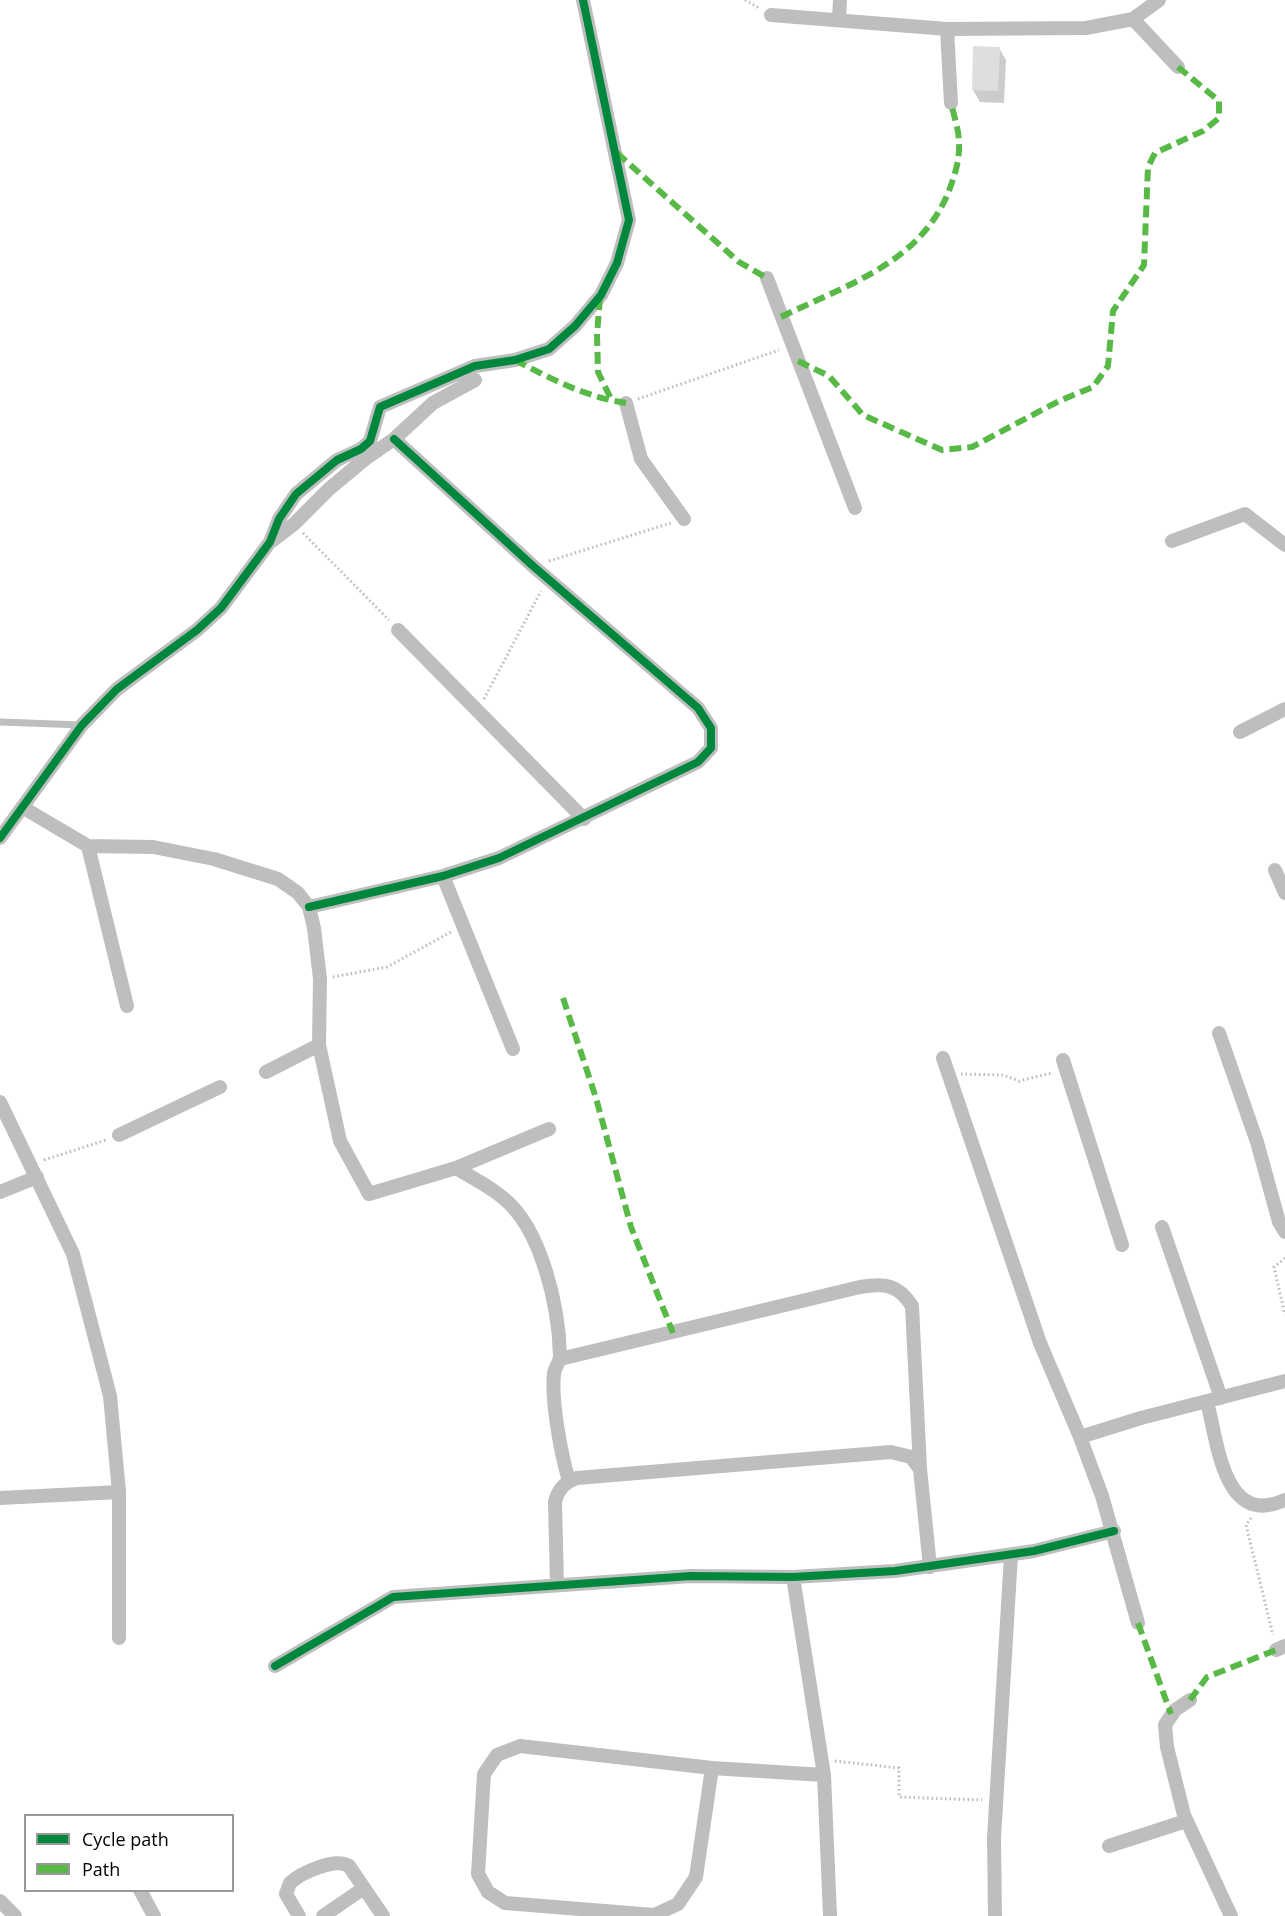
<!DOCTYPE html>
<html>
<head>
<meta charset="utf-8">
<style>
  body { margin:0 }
  #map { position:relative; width:1285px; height:1916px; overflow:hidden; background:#fff; font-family:"Open Sans",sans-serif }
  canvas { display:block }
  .legend { position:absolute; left:24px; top:1814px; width:210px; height:78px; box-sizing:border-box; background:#fff; border:2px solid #999; margin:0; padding:8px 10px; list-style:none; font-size:18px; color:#000 }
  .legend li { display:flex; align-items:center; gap:12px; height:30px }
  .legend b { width:30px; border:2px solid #999 }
</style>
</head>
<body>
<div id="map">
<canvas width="1285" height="1916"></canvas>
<ul class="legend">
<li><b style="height:8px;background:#00873e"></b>Cycle path</li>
<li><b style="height:8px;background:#58b947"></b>Path</li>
</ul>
</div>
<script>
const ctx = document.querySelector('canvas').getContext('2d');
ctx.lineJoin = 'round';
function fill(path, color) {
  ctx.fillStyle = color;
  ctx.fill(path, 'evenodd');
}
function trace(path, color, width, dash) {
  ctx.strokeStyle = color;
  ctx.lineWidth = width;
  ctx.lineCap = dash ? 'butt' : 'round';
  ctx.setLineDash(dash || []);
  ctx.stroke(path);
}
const shadow = new Path2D(`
  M975,47L999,48L1006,60L1004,103L980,102L973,90Z`);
const building = new Path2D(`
  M973,46L1000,47L998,91L972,90Z`);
const path = new Path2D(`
  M745,0L759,8
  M638,399L779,350
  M303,533L389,620
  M549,561L671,523
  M484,699L541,591
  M333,977L387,967L451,932
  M961,1074L1003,1075L1019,1081L1052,1073
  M44,1160L106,1140
  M1285,1258L1274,1267L1285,1315
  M1251,1518L1246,1525L1273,1635
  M835,1761L899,1768V1797L982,1800`);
const service = new Path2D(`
  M0,722L82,725`);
const minor = new Path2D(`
  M771,15L947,29L1086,28L1133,19L1159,0
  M839,19L840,0
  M1133,19L1178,67
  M947,29L951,103
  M767,278L855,508
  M626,403L641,459L684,519
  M272,541L294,524L329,489L365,459L394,439L433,403L475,380
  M1172,541L1245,514L1285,545
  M398,630L584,819
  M1240,732L1285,709
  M22,807L88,846L153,847L214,859L278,879L298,893L309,907L314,928L320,979L319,1045L340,1141L369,1194L456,1168L549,1129
  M0,838L82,725L117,689L197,630L221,608L270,542L279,519L296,494L337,460L361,449L370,441L380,407L475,366L515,360L549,349L575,326L601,295L617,263L629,220L583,0
  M88,846L127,1006
  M1275,870L1285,893
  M443,876L513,1049
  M309,907L443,876L499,858L698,762L711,748V728L698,708L533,566L394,439
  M1219,1033L1257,1142L1279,1222L1285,1232
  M943,1058L1040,1343L1080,1437L1102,1496L1138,1623
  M1063,1060L1122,1245
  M266,1072L319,1045
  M0,1102L73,1254L110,1396L119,1492V1638
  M119,1135L220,1087
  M456,1168C471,1177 489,1186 502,1197C542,1228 559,1308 560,1356C560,1362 555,1367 554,1373C551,1401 561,1454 569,1481
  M0,1192L37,1177
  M1162,1227L1221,1398
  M560,1359L860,1287C884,1283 898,1284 912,1306L920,1468
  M1207,1402C1218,1442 1223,1528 1285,1500
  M1080,1437L1141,1418L1285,1381
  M0,1498L119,1492
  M793,1577L824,1775L830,1916
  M557,1585L555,1502C558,1489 565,1482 577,1478L891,1452L911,1457L920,1469L930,1567
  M1276,1650L1285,1646
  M275,1666L393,1597L691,1576L793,1577L895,1571L1034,1551L1114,1531
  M1190,1700L1175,1710L1165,1725L1167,1747L1184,1815L1231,1916
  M712,1768L696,1877L678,1904L654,1915L505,1903L488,1892L478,1874L484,1774L497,1755L520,1746L712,1768L824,1775
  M1109,1846L1186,1821
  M140,1890L154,1916
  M0,1901L15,1916
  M299,1916L286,1894L290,1883C301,1873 335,1857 349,1866L383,1916
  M323,1916L364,1888
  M995,1916L994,1838L1011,1555`);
const quiet = new Path2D(`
  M617,153L739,262L767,278
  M600,298L597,334L598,372L612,401
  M781,317C848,284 922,263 950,188C955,174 960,159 959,143C959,130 954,116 951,103
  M515,360C551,379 586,397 626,403
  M798,361L829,376L863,415L942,450L972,447L1059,401L1093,387L1108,366L1113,311L1144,265L1148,167L1155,153L1203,131L1219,118V101L1178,67
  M563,998L596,1098L631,1227L673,1333
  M1138,1623L1171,1714
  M1190,1700L1207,1677L1276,1650`);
const cycleway = new Path2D(`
  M0,838L82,725L117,689L197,630L221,608L270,542L279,519L296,494L337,460L361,449L370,441L380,407L475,366L515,360L549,349L575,326L601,295L617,263L629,220L583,0
  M309,907L443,876L499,858L698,762L711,748V728L698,708L533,566L394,439
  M275,1666L393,1597L691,1576L793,1577L895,1571L1034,1551L1114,1531`);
fill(shadow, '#0003');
fill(building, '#dedede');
trace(path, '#b9b9b9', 3, [1.5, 3]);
trace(service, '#bebebe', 7);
trace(minor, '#bebebe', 14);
trace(quiet, '#58b947', 6, [12, 6]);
trace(cycleway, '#00873e', 8);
</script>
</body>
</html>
